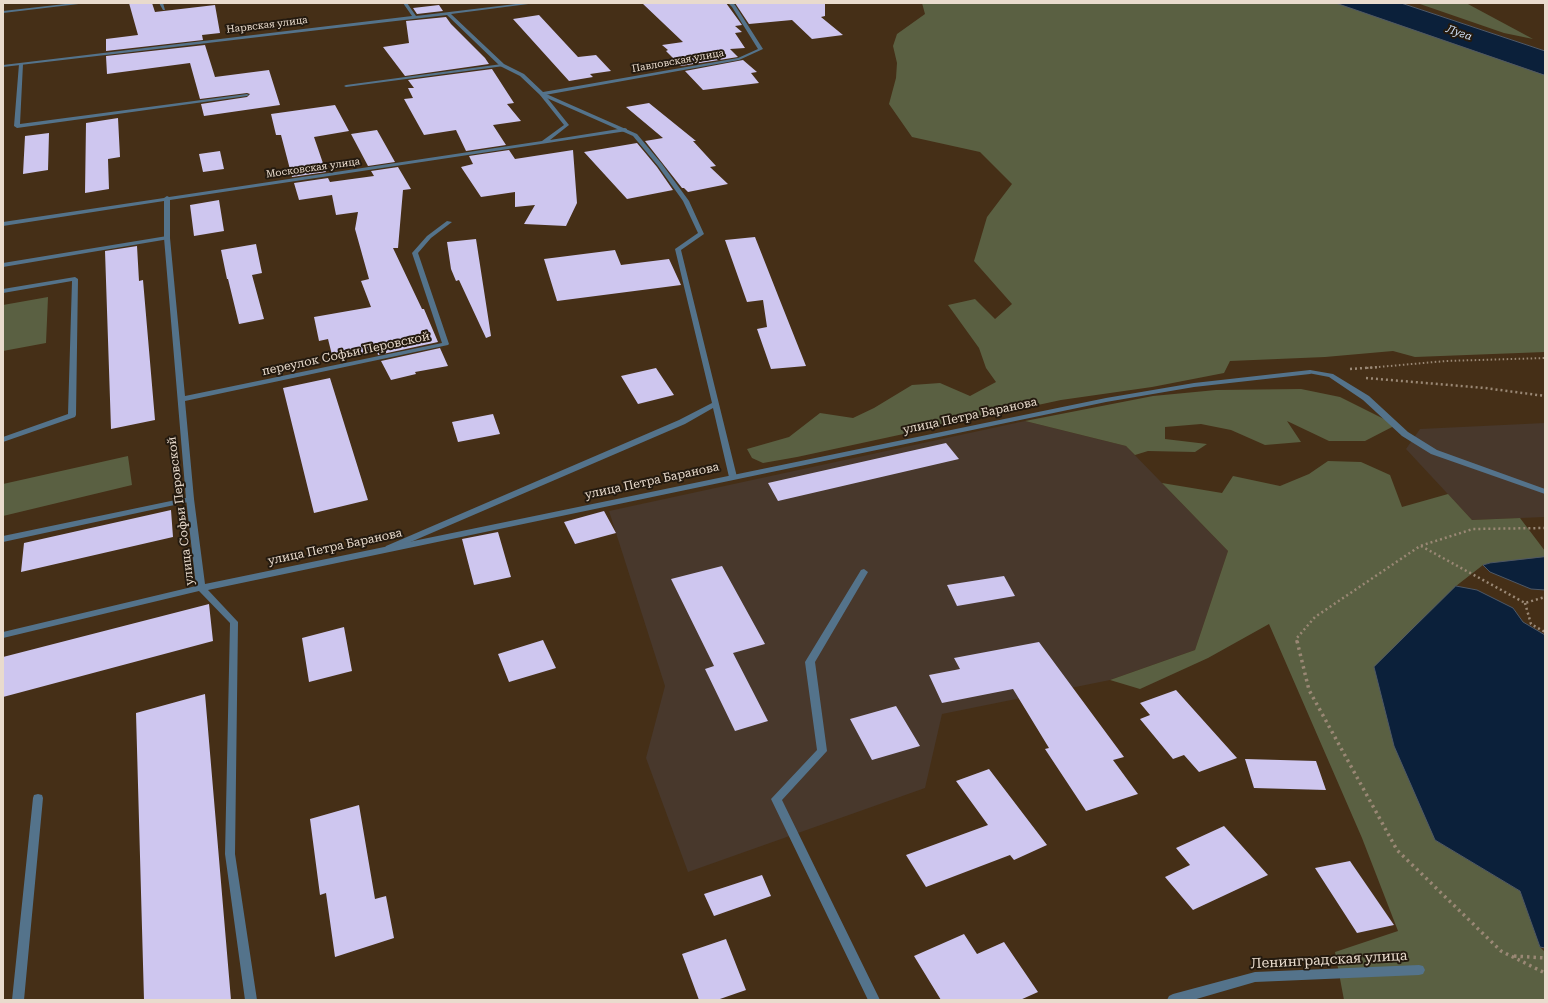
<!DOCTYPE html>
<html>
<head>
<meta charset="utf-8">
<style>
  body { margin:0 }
  #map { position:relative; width:1548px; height:1003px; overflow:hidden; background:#452f17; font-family:"Roboto Serif",serif }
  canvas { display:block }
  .frame { position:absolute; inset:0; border:4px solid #e9dbcd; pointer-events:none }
</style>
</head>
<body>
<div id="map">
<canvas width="1548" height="1003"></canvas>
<div class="frame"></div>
</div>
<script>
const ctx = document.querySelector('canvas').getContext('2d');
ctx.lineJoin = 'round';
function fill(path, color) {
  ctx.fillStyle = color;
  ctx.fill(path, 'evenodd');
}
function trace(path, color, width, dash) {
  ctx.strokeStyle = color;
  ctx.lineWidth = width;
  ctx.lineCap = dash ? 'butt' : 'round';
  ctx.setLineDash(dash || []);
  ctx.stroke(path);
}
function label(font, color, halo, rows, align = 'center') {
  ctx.font = font + ' "Roboto Serif",serif';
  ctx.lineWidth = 4;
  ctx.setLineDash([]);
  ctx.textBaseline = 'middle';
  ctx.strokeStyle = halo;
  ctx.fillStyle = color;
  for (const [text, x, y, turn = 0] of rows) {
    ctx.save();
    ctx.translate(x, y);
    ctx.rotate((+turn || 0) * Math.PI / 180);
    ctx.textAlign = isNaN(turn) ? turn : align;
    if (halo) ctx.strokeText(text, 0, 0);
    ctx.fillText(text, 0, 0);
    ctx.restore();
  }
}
const industrial = new Path2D(`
  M1025,421L1126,446L1228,551L1195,650L1110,680L942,714L925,788L688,872L646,758L665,686L609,511Z
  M1545,423V517L1472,520L1406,449L1420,429Z`);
const green = new Path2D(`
  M922,3H1336L1545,75V352L1415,357L1393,351L1325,357L1230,361L1224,373L1152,387L1061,400L797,457L763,463L752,458L747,449L789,437L820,413L853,418L874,408L912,385L940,383L970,396L996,382L986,368L979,348L948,305L975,299L995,319L1012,304L974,261L987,217L1012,184L980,152L912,137L889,104L896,78L897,63L893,46L897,34L925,14Z
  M1417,3H1466L1533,39L1504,33Z
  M48,297L46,343L3,351V305Z
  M1301,389L1340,397L1396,425L1365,441H1329L1287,421L1301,442L1265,445L1231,430L1201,424L1165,427V439L1207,444L1195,452L1148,451L1135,455L1126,446L1025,421L1153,396L1216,390Z
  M128,456L132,485L3,516V484Z
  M1328,461L1361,462L1390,475L1402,507L1448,494L1472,520L1520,518L1545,551V557L1490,563L1483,565L1456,586L1435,840L1520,891L1540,947L1545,952V1000H1344L1335,952L1398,931L1362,838L1269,624L1208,658L1140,689L1110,680L1195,650L1228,551L1162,483L1222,493L1233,476L1280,486L1309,474Z`);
const water = new Path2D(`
  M1336,3H1401L1545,51V75Z
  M1545,557V590L1531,589L1490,572L1483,565L1490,563Z
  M1456,586L1477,590L1513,608L1523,622L1545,635V948L1540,947L1520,891L1435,840L1394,746L1374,667Z`);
const building = new Path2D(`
  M129,3H152L155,12L215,5L220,33L202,35L203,40L106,51V39L138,35Z
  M642,3H726L742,25L735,26L742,32L735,33L745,48L730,49L738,57L681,66L666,51L668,50L662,45L683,42Z
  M735,3H825V16L821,17L843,35L812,39L792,20L749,24Z
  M439,5L443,11L417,14L413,8Z
  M539,15L578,57L596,55L611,71L590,74L593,77L569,81L513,19Z
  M446,17L451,24L485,58L489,64L405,76L383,47L409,43L406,21Z
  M205,45L215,77L269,70L280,105L204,116L201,104L247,97L250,94L247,93L200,99L190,63L107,74L106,56Z
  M743,60L757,72L751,73L759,83L703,90L685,71Z
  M492,69L514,103L507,104L521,121L493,125L506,145L466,151L456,130L424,135L404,99L413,98L408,88H414L408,80Z
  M649,103L696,141H693L716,166L710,167L728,184L688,192L684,188H682L645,141L663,138L626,107Z
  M335,105L349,131L314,137L326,172L292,177L281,135H276L271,114Z
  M118,118L120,157L108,159L109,189L85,193L86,123Z
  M377,130L395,162L368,166L351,134Z
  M49,133L48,170L23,174L25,136Z
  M637,143L657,167L673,190L627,199L584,152Z
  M509,150L515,159L573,150L577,203L566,226L524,224L535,205L515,207V192L481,197L461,167L473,164L469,156Z
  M220,151L224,169L203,172L199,154Z
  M398,167L411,189L403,190L398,248H393L422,309H424L438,342L378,355L377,351L333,359L328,339L319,341L314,317L371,307L361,281L369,279L355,229L358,212L336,215L332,195L299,200L294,183L328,178L330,182L374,176L371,171Z
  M219,200L224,231L194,236L190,205Z
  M755,237L779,298L806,366L771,369L757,329L767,327L763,300L747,302L725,240Z
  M476,239L491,336L486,338L459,280L456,281L451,269L447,242Z
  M256,244L262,273L252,275L264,319L239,324L228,279H227L221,250Z
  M137,246L139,281L143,280L155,420L111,429L105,251Z
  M615,250L621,265L669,259L681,285L557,301L544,259Z
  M440,348L448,366L415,372L416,374L391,380L381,361Z
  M656,368L674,395L638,404L621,376Z
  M330,378L368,500L314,513L283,388Z
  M493,414L500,434L458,442L452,422Z
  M946,443L959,459L778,501L768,483Z
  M171,510L173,537L21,572L24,543Z
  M604,511L616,533L575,544L564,522Z
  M498,532L511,577L474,585L462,539Z
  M722,566L765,644L733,653L768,721L735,731L705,669L714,666L671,579Z
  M1004,576L1015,596L957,606L947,585Z
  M209,604L213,641L3,697V657Z
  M344,627L352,671L309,682L302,638Z
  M543,640L556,668L509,682L498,654Z
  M1039,642L1124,757L1113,760L1138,794L1086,811L1045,749L1049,748L1013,689L942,703L929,675L960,669L954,658Z
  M1176,690L1237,758L1199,772L1184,755L1173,759L1140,719L1150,715L1140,703Z
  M205,694L231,1000H144L136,713Z
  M896,706L920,746L872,760L850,719Z
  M1245,759L1316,761L1326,790L1254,788Z
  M989,769L1047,845L1014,860L1010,855L926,887L906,855L988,825L956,781Z
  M359,805L375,899L386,896L394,938L335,957L326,893L320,895L310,819Z
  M1224,826L1268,875L1193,910L1165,877L1190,865L1176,848Z
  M1350,861L1394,925L1357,933L1315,868Z
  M762,875L771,896L714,916L704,894Z
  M964,934L977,954L1004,942L1038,992L1020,1000H941L914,956Z
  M726,939L746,990L717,1000H699L682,954Z`);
const pathFar2 = new Path2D(`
  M1367,368L1446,361L1545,358`);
const pathFar1 = new Path2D(`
  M1350,369L1379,367
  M1366,378L1485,388L1545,396
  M1421,546L1525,603L1545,597
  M1525,603L1531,624L1545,632
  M1297,642L1296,639L1315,617L1420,546L1473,529L1545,528`);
const path = new Path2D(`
  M1297,641L1309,690L1397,850L1501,951L1545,973
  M1514,956L1545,958`);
const lane = new Path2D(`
  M74,3H87L3,13V11Z
  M159,3H163L165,10H163Z
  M21,63L23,64L20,124L247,94L249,95L247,96L17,128L14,126L19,64Z
  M502,64H504V66L346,87L344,86L346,85Z
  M540,93H544L637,134L662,164L689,201L704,234L681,250L737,477L733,479L729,477L713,408L685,424L392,550H386L385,548L386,546L679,420L712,403L675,249L698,233L683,201L658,166L633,136L540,95Z
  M167,236L169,237V239L3,267V263Z
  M75,277L78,279L76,415L75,417L3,442V437L68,414L72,281L3,293V289Z
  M1310,370L1333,374L1369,396L1408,432L1437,450L1545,489V494L1431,454L1402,436L1363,400L1329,377L1308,373L1307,372Z
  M190,497H193L194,499L193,501L3,542V536Z
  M864,569L868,572L815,662L827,751L782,800L880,1000H868L771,799L817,750L805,662L861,570Z
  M38,794L42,795L43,798L24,1000H12L33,798L34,795Z`);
const street = new Path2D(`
  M403,3H407L416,16L524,3H536L451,14L504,64L524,74L543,92L738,58L758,49L732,7L728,3H733L735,5L763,49L739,60L545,95L569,125L550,140L625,128L627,129V131L170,200V238L185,396L442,343L412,253L427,236L447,221L452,222L431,238L418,253L449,344L448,345L185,401L194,499L205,584L1106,398L1194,383L1310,370L1313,372L1310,374L1194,387L1106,402L208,590L238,622L235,854L257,1000H245L225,854L230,623L199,591L3,638V632L196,586L186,499L164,238V201L3,226V222L164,198L167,196L169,197L542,141L564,125L540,95L520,76L500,66L447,15L3,67V65L412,16Z
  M1419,965L1423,966L1425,970L1423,974L1419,975L1255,982L1193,1000H1167L1169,996L1173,994L1255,972Z`);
const farStreetnames = [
  ["Нарвская улица",267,25,-7],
  ["Павловская улица",678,61,-10],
  ["Московская улица",313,168,-8]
];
const farWaternames = [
  ["Луга",1459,33,19]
];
const streetNames = [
  ["переулок Софьи Перовской",346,354,-12],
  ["улица Петра Баранова",970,416,-12],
  ["улица Петра Баранова",652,481,-12],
  ["улица Софьи Перовской",181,511,-97],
  ["улица Петра Баранова",335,547,-12]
];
const nearStreetnames = [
  ["Ленинградская улица",1329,960,-3]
];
fill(industrial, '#48382c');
fill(green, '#5a6042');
fill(water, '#0b203a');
trace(water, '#4e5866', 1);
fill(building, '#cec6ef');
trace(pathFar2, '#9a8875', 2, [1.5, 2.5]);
trace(pathFar1, '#9a8875', 2.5, [2, 3]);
trace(path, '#9a8875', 3.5, [2.5, 4]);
fill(lane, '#54738b');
fill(street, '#54738b');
label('10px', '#e9dbcd', '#241a0f', farStreetnames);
label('italic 11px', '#d0e1f7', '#241a0f', farWaternames);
label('12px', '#e9dbcd', '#241a0f', streetNames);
label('14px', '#e9dbcd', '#241a0f', nearStreetnames);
</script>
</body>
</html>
